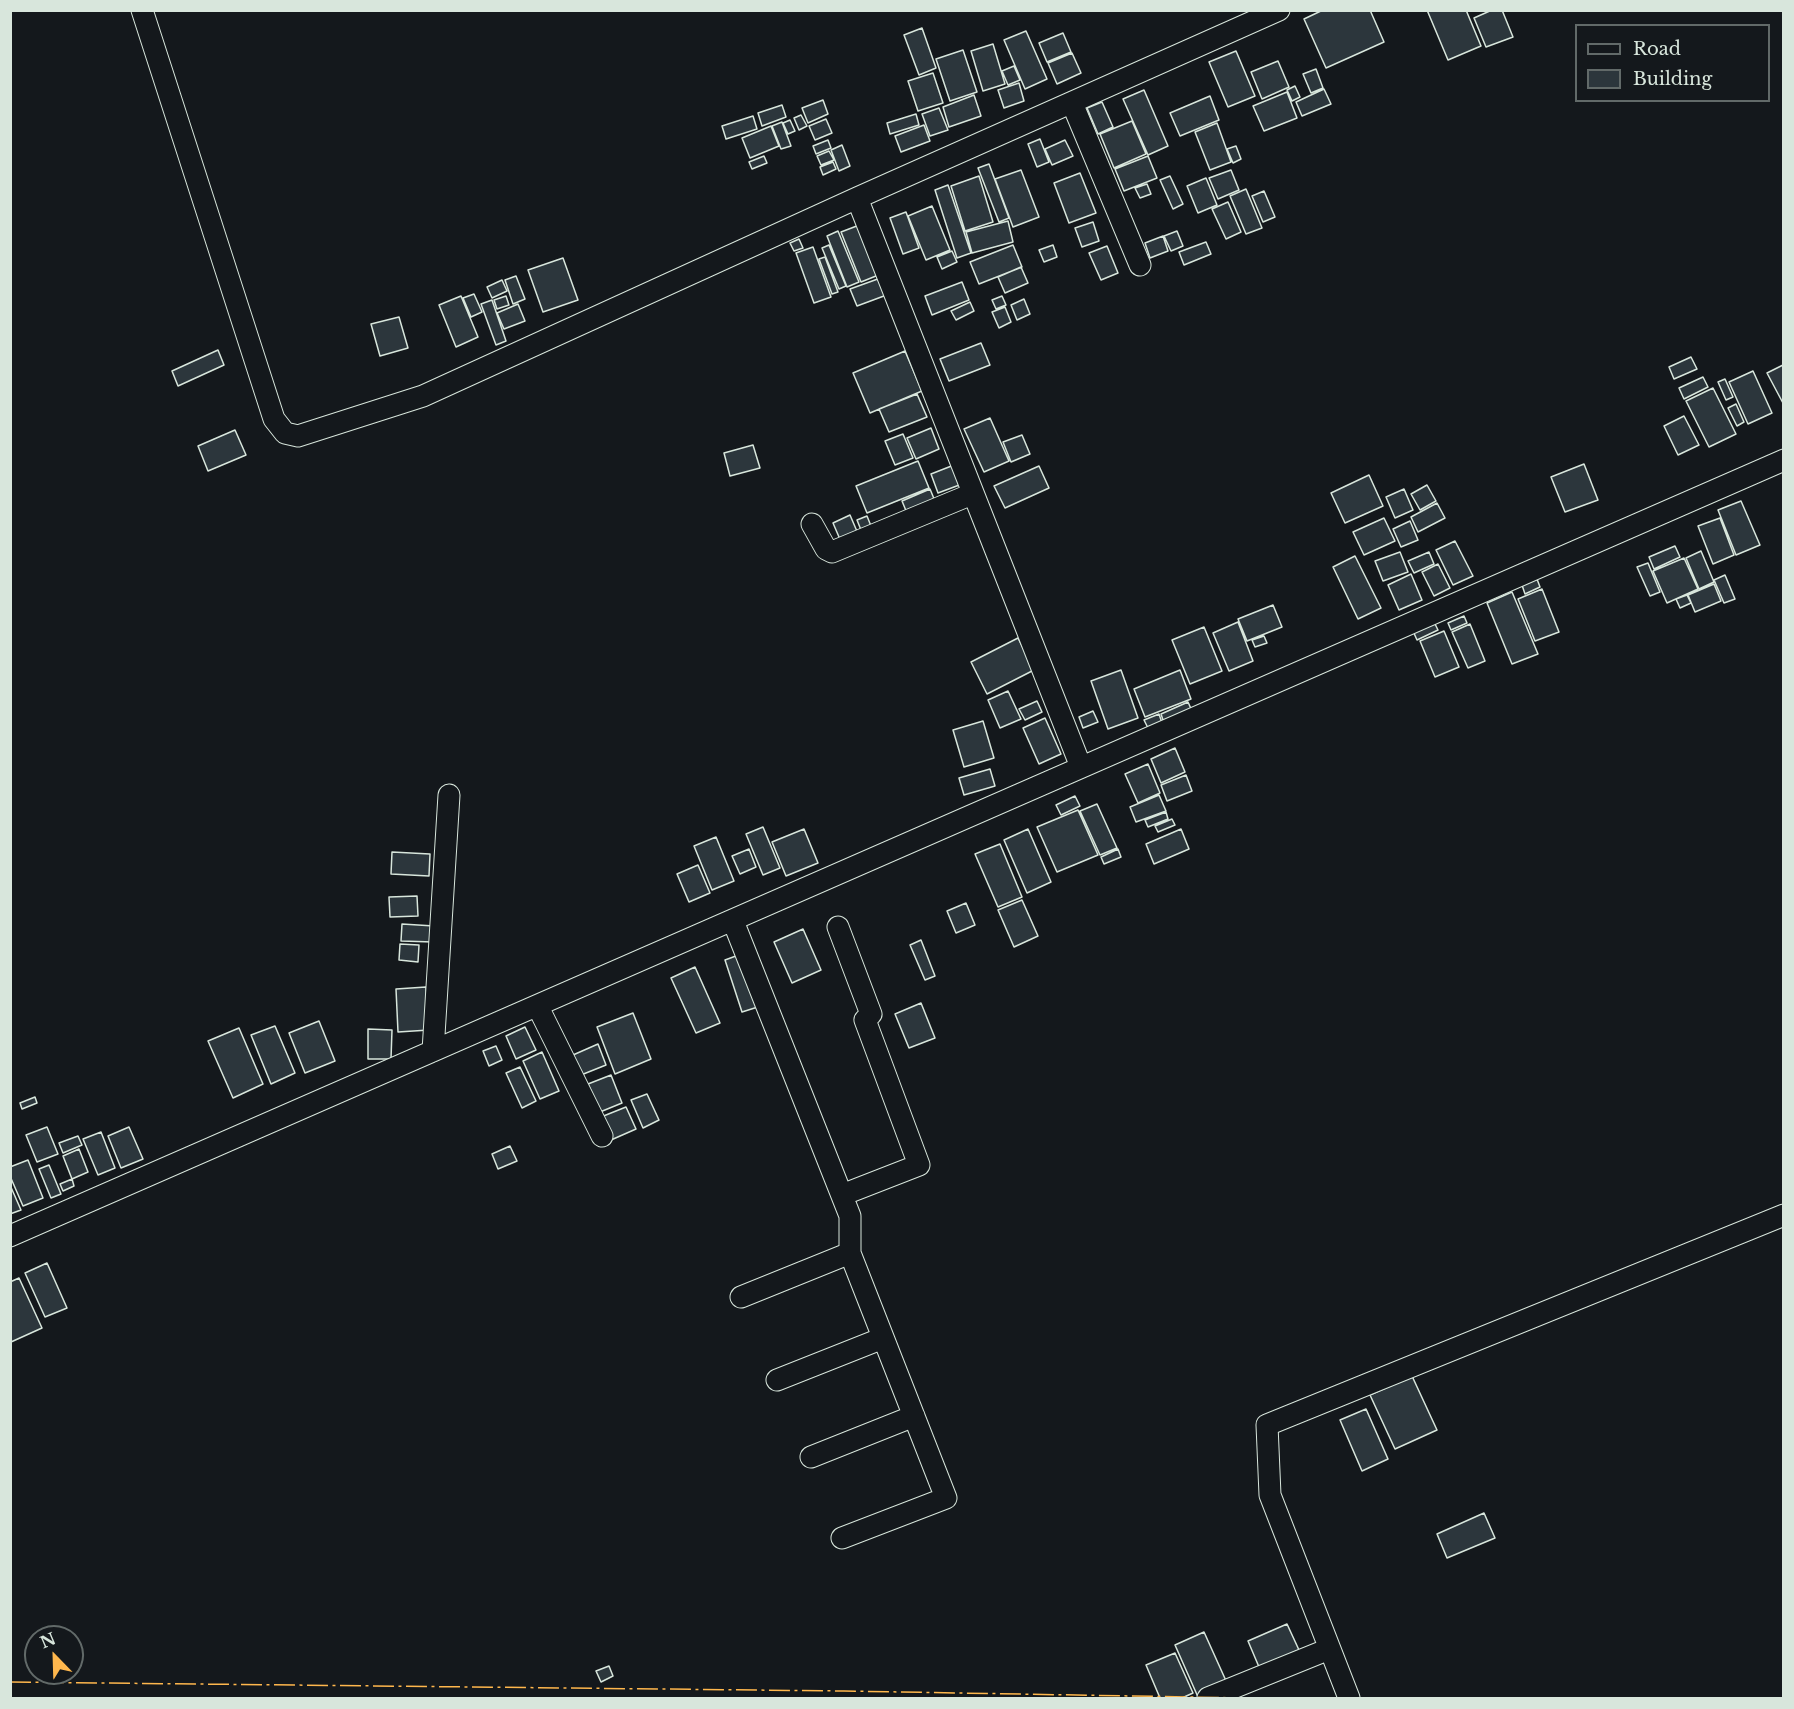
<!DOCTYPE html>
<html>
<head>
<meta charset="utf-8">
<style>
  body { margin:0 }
  #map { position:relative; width:1794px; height:1709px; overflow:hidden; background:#14181c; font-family:"Libre Baskerville",serif }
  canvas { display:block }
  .frame { position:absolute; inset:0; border:12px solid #d8e6dc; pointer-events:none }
  .legend { position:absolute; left:1575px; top:24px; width:195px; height:78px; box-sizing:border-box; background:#14181c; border:2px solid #626a69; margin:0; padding:8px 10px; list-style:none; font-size:18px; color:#d8e6dc }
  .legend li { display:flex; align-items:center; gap:12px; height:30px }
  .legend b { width:30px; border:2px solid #626a69 }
  .north { position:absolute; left:24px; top:1625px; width:60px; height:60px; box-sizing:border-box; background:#14181c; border:2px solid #626a69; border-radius:50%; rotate:337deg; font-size:16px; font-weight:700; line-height:24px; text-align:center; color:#d8e6dc }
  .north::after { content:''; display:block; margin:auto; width:21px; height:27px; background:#ffb74d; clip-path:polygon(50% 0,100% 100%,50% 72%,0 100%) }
</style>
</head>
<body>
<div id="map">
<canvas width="1794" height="1709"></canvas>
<div class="frame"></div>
<ul class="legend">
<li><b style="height:8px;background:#14181c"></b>Road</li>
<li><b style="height:16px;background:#2c363c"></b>Building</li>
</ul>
<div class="north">N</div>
</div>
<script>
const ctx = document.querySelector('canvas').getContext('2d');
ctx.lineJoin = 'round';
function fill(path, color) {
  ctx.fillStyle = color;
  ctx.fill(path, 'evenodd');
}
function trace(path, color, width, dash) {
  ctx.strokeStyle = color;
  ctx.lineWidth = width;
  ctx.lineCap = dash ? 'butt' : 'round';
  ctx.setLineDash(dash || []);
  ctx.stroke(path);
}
const building = new Path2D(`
  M1323,10H1370L1384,42L1326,68L1304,19Z
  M1427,10H1466L1481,46L1448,60Z
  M1492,10H1502L1513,37L1486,47L1474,18Z
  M922,28L936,68L919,75L904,35Z
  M1026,31L1047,79L1025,89L1004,40Z
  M1063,33L1071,52L1047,62L1039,43Z
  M993,44L1005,84L983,91L971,51Z
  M963,50L977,92L950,101L936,59Z
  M1236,51L1255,96L1228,107L1209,62Z
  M1072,53L1081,73L1057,84L1048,63Z
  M1278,61L1289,87L1262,99L1251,72Z
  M1014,66L1020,80L1008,85L1002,71Z
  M1316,69L1323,88L1311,93L1303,74Z
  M933,73L943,103L918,111L908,81Z
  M1019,83L1024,101L1004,108L998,90Z
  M1295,86L1300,97L1292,101L1287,90Z
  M1324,89L1331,104L1302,116L1296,102Z
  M1144,90L1168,146L1148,155L1123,99Z
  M1287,92L1297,118L1264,131L1253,106Z
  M974,95L981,116L949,127L943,107Z
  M1210,96L1219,120L1180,136L1170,113Z
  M823,100L828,114L808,123L802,108Z
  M1102,102L1113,127L1098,134L1087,108Z
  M782,105L786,117L762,126L758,113Z
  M939,108L948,130L930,136L922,114Z
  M916,114L919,125L890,134L887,123Z
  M801,115L807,126L799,130L794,118Z
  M753,116L757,129L726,139L722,126Z
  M826,119L832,133L815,140L809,126Z
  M790,120L795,131L788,134L783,123Z
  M1132,121L1146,154L1114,168L1100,134Z
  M782,122L791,146L781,149L772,126Z
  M1217,123L1231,162L1210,170L1195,132Z
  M924,125L930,141L901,152L895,136Z
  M771,126L779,146L750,158L742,138Z
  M1040,139L1049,162L1037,167L1028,144Z
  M828,140L831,148L816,154L813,146Z
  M1065,140L1073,156L1052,165L1045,149Z
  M842,145L850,166L839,171L831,150Z
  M1236,146L1241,159L1233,163L1227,149Z
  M829,151L834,160L821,165L817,156Z
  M764,156L767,163L752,169L749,162Z
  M1148,156L1157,178L1124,191L1115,169Z
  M833,162L836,169L823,175L820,167Z
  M989,164L1009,218L999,222L978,168Z
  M1021,170L1039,217L1013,227L995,179Z
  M1231,170L1239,190L1218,199L1209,178Z
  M1080,173L1096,213L1069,223L1054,183Z
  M979,176L993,222L965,231L951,186Z
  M1170,176L1183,204L1173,209L1160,180Z
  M1206,178L1217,205L1198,213L1187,186Z
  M1147,184L1151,194L1140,198L1135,188Z
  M948,185L971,253L957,258L935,190Z
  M1246,189L1262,228L1246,234L1230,196Z
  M1264,191L1275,217L1263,222L1252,196Z
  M1228,202L1241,232L1226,239L1212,209Z
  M932,206L950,250L926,260L908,216Z
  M906,212L919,248L903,254L890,218Z
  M1008,221L1013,242L972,253L966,232Z
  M1093,222L1099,241L1082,247L1075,228Z
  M862,224L881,274L861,282L841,232Z
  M838,231L859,282L847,287L827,236Z
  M1177,231L1183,246L1171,251L1164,236Z
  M1163,236L1168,251L1150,258L1145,243Z
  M799,239L803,248L794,251L790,243Z
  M1206,242L1211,254L1184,265L1179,252Z
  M829,245L846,286L839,289L822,248Z
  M1013,245L1022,267L979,284L970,262Z
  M1053,245L1057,257L1044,262L1039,250Z
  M1107,246L1118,273L1101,280L1089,253Z
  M813,247L831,297L814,303L796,253Z
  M952,251L957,262L942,269L937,257Z
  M825,257L838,292L832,294L819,259Z
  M563,258L578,300L543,312L528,270Z
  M1021,267L1028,283L1005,293L998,277Z
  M516,276L525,299L513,304L505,280Z
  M886,276L892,293L857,306L850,289Z
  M502,280L507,291L492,298L487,287Z
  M962,282L969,300L932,315L925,296Z
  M474,294L482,312L471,317L463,298Z
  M461,296L478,337L456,347L439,305Z
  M506,296L509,305L497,309L494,300Z
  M1002,296L1006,305L996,309L992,300Z
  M1024,299L1030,314L1017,320L1011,305Z
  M492,300L506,341L496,345L481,304Z
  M970,302L974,311L956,320L951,311Z
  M518,304L525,321L504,329L497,313Z
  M1005,307L1011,322L999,328L992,312Z
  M399,317L408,348L380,356L371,324Z
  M981,343L990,365L949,381L940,359Z
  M218,350L224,365L178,386L172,371Z
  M905,351L922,391L870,413L853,373Z
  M1691,357L1697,369L1674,379L1669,367Z
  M1783,365L1784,366V405L1767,373Z
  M1753,371L1772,413L1748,424L1729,382Z
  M1703,377L1708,387L1684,399L1679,388Z
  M1725,379L1733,397L1726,400L1718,382Z
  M1713,388L1736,434L1709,447L1686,401Z
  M917,394L927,417L889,432L879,409Z
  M1736,404L1744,422L1737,426L1728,408Z
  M1684,416L1699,445L1678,455L1664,426Z
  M990,418L1009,461L984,472L964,429Z
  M931,428L939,449L916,459L907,438Z
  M235,430L246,455L208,471L198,446Z
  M903,434L913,458L895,465L885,441Z
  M1022,435L1030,454L1011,462L1003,442Z
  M753,445L760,468L730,476L724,453Z
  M918,461L929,488L867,513L856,486Z
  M1584,464L1598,500L1565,512L1551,477Z
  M954,465L962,484L938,493L931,474Z
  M1039,466L1049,488L1005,508L994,486Z
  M1369,475L1383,506L1345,523L1331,493Z
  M1427,485L1436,501L1420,510L1411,494Z
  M930,489L937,506L909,518L902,501Z
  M1404,489L1413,510L1395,518L1386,497Z
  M1741,501L1760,545L1736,555L1718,510Z
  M1437,503L1445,518L1418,532L1411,517Z
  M850,515L859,536L842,544L833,523Z
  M867,516L871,526L861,530L857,520Z
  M1384,518L1395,541L1364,555L1353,532Z
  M1720,518L1734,555L1713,564L1698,526Z
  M1410,521L1418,540L1401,547L1393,529Z
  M1455,541L1473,576L1453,585L1436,550Z
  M1675,546L1680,557L1654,569L1649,557Z
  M1701,551L1714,582L1699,589L1686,558Z
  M1400,552L1408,572L1383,581L1375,561Z
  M1429,552L1434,564L1414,573L1408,561Z
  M1355,556L1381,608L1358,619L1333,567Z
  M1684,558L1698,589L1667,603L1653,571Z
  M1648,563L1660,592L1650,596L1637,567Z
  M1438,564L1450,588L1434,596L1422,572Z
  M1411,574L1422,600L1399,610L1388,585Z
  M1725,575L1735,599L1724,603L1714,580Z
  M1537,579L1540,587L1525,594L1522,585Z
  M1714,584L1721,601L1695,612L1688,595Z
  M1542,589L1559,632L1535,641L1518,599Z
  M1512,592L1538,654L1512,664L1487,603Z
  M1687,595L1691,603L1680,608L1676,599Z
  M1273,605L1282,627L1247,641L1238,619Z
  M1464,616L1467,623L1451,630L1448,623Z
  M1238,622L1253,661L1229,671L1213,633Z
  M1434,622L1438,630L1417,640L1413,631Z
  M1470,624L1485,661L1468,668L1452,632Z
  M1204,627L1222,671L1190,684L1172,640Z
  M1444,631L1459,667L1435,677L1420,641Z
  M1264,636L1267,643L1255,647L1252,640Z
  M1018,638L1034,670L987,694L971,662Z
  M1121,670L1138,718L1108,729L1091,681Z
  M1180,670L1191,699L1145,717L1134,689Z
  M1008,691L1021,719L1000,728L988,700Z
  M1037,701L1042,712L1025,720L1019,709Z
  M1188,702L1192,711L1164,723L1161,714Z
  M1093,711L1098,722L1083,728L1079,717Z
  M1159,714L1162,723L1148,728L1144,720Z
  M1045,718L1061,754L1039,764L1023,728Z
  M983,721L994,758L964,767L953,730Z
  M1175,748L1185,772L1161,783L1151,759Z
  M1148,764L1160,793L1138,803L1125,774Z
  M990,769L995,786L964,795L959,778Z
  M1186,775L1192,791L1167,801L1161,785Z
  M1159,795L1166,811L1136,822L1130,807Z
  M1075,796L1080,806L1061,815L1056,805Z
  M1097,804L1117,848L1100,855L1080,811Z
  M1078,810L1098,855L1057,872L1037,827Z
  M1166,812L1168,819L1148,827L1145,820Z
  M1172,819L1175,825L1158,832L1155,826Z
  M763,827L780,868L763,875L746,834Z
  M804,829L818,863L786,876L772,842Z
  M1028,829L1051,882L1027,893L1004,840Z
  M1181,829L1189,849L1154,864L1146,844Z
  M716,837L734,881L712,890L694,846Z
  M1000,844L1022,897L998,907L975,854Z
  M749,849L756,867L740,874L732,856Z
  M1118,849L1121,857L1104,864L1101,857Z
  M392,852L430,854L429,876L391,874Z
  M698,865L710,893L689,902L677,874Z
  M417,896L418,916L390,917L389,897Z
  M1022,900L1038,936L1014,947L998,910Z
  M966,903L975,925L956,933L947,911Z
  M402,924L434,926L433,942L401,941Z
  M803,929L821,970L792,983L774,942Z
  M921,940L935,976L925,980L910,945Z
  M400,944L419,945L418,962L399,960Z
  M744,953L761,1006L742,1012L725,960Z
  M695,967L720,1023L696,1033L671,978Z
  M426,987L429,1030L398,1032L396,989Z
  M921,1003L935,1038L909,1048L895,1014Z
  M633,1013L651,1059L615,1074L597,1027Z
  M319,1021L335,1061L305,1073L289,1033Z
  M275,1026L295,1073L271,1084L251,1035Z
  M525,1027L536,1050L516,1059L506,1036Z
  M239,1028L263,1084L233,1098L208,1041Z
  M368,1029L392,1030L391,1059H368Z
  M598,1044L606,1065L581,1075L573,1055Z
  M496,1046L502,1060L489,1066L483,1051Z
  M542,1052L559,1091L540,1099L523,1061Z
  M520,1067L536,1101L522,1108L506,1073Z
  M611,1075L622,1103L600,1112L588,1084Z
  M647,1094L659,1120L643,1128L631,1100Z
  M35,1097L37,1103L22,1109L20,1103Z
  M626,1107L636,1129L611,1140L601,1117Z
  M47,1127L58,1154L37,1162L26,1135Z
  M129,1127L143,1159L121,1168L108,1136Z
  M101,1132L115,1168L98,1175L83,1139Z
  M78,1136L82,1145L63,1153L59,1143Z
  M510,1146L517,1161L498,1169L492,1154Z
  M79,1149L88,1172L72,1179L63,1156Z
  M28,1160L43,1198L23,1206L10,1176V1167Z
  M49,1165L61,1194L51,1198L39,1169Z
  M72,1179L74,1186L63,1191L60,1184Z
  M10,1185L21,1210L10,1214Z
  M47,1263L67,1308L45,1317L25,1273Z
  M19,1278L42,1328L11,1342L10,1282Z
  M1412,1376L1437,1430L1395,1449L1370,1395Z
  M1366,1409L1388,1459L1362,1471L1340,1420Z
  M1484,1513L1495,1538L1447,1558L1437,1534Z
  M1287,1624L1299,1650L1259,1667L1248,1641Z
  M1204,1632L1227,1683L1198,1697L1175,1645Z
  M1175,1653L1193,1693L1182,1698H1160L1146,1665Z
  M609,1666L613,1676L601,1682L596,1671Z`);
const minor = new Path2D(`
  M142,10L274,419L285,433L298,436L423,396L857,198L1279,10
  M1072,103L1140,265
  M857,198L1081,767
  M812,524L826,549L832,552L972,494
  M733,921L850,1216V1253L946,1498L842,1538
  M838,927L871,1014L865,1020L919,1165L842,1195
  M538,1007L602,1136
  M433,1051L449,795
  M10,1236L1784,460
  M741,1297L850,1253
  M777,1380L883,1338
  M811,1457L914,1416
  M1208,1698L1329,1649
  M1349,1698L1270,1495L1267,1425L1784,1215`);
const power = new Path2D(`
  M10,1682L844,1691L1248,1698`);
fill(building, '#2c363c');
trace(building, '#d8e6dc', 1.5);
trace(minor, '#d8e6dc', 23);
trace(minor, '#14181c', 21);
trace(power, '#ffb74d', 1.5, [21, 4.5, 3, 4.5]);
</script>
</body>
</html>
